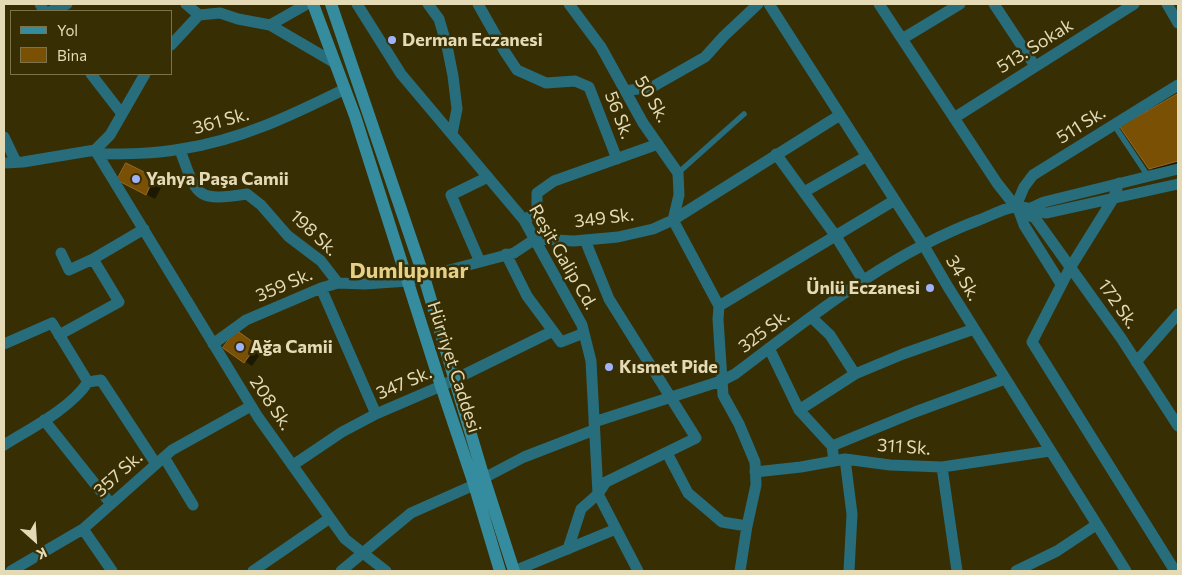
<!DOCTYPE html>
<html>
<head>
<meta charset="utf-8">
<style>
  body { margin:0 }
  #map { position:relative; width:1182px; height:575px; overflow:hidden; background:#382e04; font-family:Commissioner,sans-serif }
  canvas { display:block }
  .frame { position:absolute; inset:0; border:5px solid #e4dab6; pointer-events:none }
  .legend { position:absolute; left:10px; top:10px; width:162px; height:65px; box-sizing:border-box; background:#382e04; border:1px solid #7d734b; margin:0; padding:6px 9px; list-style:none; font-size:15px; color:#e4dab6 }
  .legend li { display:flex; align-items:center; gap:10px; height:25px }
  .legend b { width:25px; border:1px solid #7d734b }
  .north { position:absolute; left:10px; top:515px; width:50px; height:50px; -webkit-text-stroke:4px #382e04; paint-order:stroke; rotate:154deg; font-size:14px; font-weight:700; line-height:20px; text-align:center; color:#e4dab6 }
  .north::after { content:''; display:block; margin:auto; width:18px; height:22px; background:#e4dab6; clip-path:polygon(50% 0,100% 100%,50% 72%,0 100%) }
</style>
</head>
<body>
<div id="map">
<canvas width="1182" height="575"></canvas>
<div class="frame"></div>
<ul class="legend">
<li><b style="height:6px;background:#348c9e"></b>Yol</li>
<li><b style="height:14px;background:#7a5005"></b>Bina</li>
</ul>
<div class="north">K</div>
</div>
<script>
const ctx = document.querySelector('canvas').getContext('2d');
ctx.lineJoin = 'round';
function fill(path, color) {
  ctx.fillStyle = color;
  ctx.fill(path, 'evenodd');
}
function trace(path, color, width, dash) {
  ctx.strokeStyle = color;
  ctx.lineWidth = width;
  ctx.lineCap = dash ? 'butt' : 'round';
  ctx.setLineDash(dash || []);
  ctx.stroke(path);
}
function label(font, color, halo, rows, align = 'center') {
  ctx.font = font + ' Commissioner,sans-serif';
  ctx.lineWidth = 5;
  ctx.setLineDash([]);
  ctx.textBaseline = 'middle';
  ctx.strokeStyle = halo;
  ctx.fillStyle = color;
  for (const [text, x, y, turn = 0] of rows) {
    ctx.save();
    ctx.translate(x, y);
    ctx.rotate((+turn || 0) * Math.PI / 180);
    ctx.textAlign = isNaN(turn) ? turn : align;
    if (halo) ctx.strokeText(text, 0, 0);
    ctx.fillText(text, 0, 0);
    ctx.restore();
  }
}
const shadow = new Path2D(`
  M1178,96V167L1157,172L1149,168L1122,128Z
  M126,164L163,184L155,199L128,185Z
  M243,336L263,350L252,366L225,348Z`);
const building = new Path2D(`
  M1178,94V161L1149,169L1120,127Z
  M126,163L154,177L146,195L117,180Z
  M236,330L257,345L244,363L223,348Z`);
const service = new Path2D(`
  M1114,125L1148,176
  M678,173L744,114`);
const minor = new Path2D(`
  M40,4L44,11
  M186,4L199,15
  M357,4L401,74L524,220L582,325L591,361L598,494L638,571
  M428,4L439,19L447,46L453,76L457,109L452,134
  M478,4L505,52L517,70L546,83L575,81L589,87L617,159
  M569,4L601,47L643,123L678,173L679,195L673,220
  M769,4L923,244L948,287L1126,571
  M879,4L997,183L1019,211L1024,225L1061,284
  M994,4L1035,66
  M1167,4L1178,23
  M51,11L67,4
  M270,25L335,63
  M902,39L960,4
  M171,45L199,15L220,13L238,19L270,25L307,4
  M91,74L122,114
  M626,91L654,86L705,57L724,36L758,4
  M954,118L1134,4
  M4,137L16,162
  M95,150L258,417L345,539L386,571
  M180,150C197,196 195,202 247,194L261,205L288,236L321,261L338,283
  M98,154C125,154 154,154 181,149C241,140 292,115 345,89
  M776,154L835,235L863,280
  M4,163L23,162L95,150L110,135L145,74
  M1119,183L1113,199L1070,268L1032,342L1175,571
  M804,192L867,156
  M1016,206L1024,187L1033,175L1178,85
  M1031,208L1044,202L1178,169
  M1023,213L1035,218L1121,338L1178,426
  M524,220L537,212V193L554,181L658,144
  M673,220L719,306L718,319L723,395L739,424L755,462L756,485L747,526L740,571
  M61,253L69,270L93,259L144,229
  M506,254L527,296L553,331
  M480,262L451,195L488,177
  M321,288L376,414
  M719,306L895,200
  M811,317L830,335L855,374
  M59,335L119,302L93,259
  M4,344L52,323L88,382L101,380L156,464
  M213,344L246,320L321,288L338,283L365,284L408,281L514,253L535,239L574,241L618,237L653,229L673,220L840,115
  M769,348L799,410L832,446
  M1136,362L1178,314
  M799,410L855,374L903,354L974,329
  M44,420L111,504
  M594,422L721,381L735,374C812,316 888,254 979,220C990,216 1002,209 1014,207C1026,205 1036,212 1047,213L1178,184
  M4,445C31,428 70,409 88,382
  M667,453L688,493L722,522L747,526
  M164,457L193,505
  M845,459L852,514L849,571
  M834,461L832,446L915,412L1005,379
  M293,465L342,432L376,414L441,386L553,331L561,342L584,333
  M942,467L957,571
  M755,472L801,467L845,459L890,465L942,467L1050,451
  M83,529L112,571
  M568,549L581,509L598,494L606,482L696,438L609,299L585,240
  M11,571L83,529L172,450L251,406
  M253,571L330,518
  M341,571L411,513L474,485L484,478L524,457L594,430
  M514,571L616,529
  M1016,571L1057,551L1096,525`);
const secondary = new Path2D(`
  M313,4L355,116L441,386L473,481L500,571
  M331,4L424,277L484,478L514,571`);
const markers = [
  [392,40,5,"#a1b2fd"],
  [136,179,5,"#a1b2fd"],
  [930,288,5,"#a1b2fd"],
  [240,347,5,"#a1b2fd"],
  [609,367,5,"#a1b2fd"]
];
const poiNames = [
  ["Derman Eczanesi",402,40],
  ["Yahya Paşa Camii",146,179],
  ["Ünlü Eczanesi",920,288,"right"],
  ["Ağa Camii",250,347],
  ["Kısmet Pide",619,367]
];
const streetNames = [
  ["513. Sokak",1035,46,-32],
  ["50 Sk.",652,99,60],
  ["56 Sk.",619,115,69],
  ["361 Sk.",221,121,-15],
  ["511 Sk.",1081,125,-32],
  ["349 Sk.",604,218,-7],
  ["198 Sk.",314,233,43],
  ["Reşit Galip Cd.",563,257,60],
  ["34 Sk.",963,278,59],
  ["359 Sk.",284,285,-23],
  ["172 Sk.",1118,304,55],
  ["325 Sk.",764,331,-37],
  ["Hürriyet Caddesi",454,367,72],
  ["347 Sk.",404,383,-23],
  ["208 Sk.",271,403,56],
  ["311 Sk.",904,447,4],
  ["357 Sk.",118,474,-42]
];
const districtNames = [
  ["Dumlupınar",409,271]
];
fill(shadow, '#0007');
fill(building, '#7a5005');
trace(building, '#956a2a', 1);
trace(service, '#276d7b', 5.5);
trace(minor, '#276d7b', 11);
trace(secondary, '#348c9e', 12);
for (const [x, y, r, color] of markers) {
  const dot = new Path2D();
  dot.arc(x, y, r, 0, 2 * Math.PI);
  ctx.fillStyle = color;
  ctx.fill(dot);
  trace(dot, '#382e04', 2);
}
label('bold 18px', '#e4dab6', '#382e04', poiNames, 'left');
label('18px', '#e4dab6', '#382e04', streetNames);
label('bold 22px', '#e6d086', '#382e04', districtNames);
</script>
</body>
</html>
